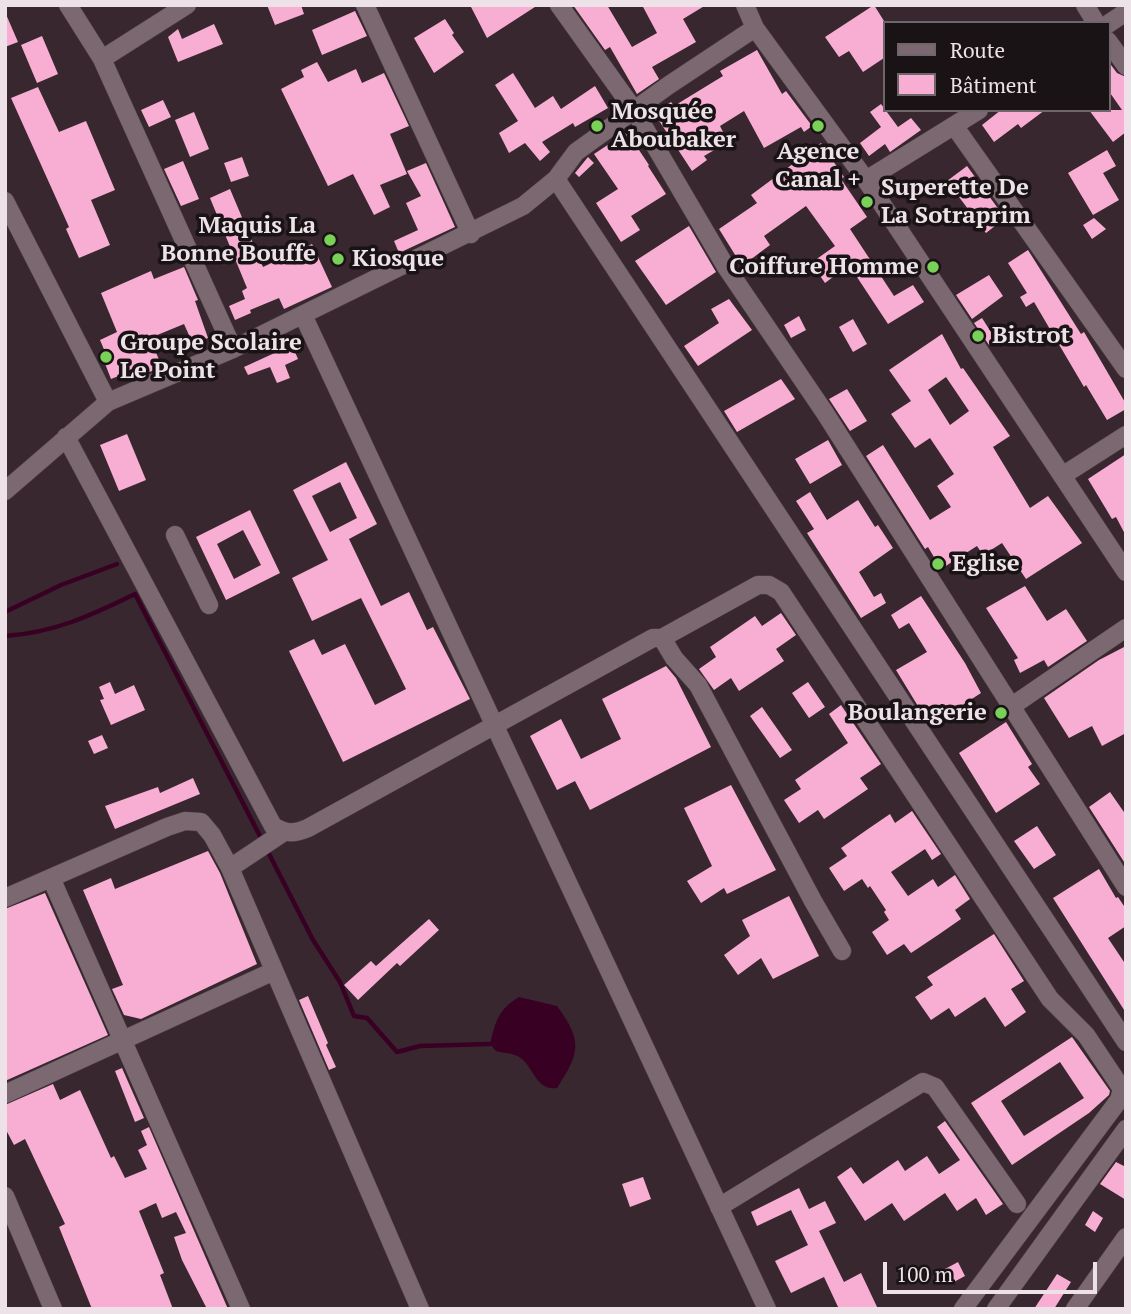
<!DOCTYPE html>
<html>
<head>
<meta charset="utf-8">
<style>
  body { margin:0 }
  #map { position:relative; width:1131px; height:1314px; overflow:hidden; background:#38272f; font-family:"PT Serif",serif }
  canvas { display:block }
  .frame { position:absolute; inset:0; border:7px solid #ede2e7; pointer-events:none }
  .legend { position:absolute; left:883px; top:21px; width:228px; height:91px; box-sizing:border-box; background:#1a1316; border:2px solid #6e666a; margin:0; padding:9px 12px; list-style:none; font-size:21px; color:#ede2e7 }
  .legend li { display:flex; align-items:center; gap:14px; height:35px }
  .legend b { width:35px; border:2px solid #6e666a }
  .scale { position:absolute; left:883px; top:1262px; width:214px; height:32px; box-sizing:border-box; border:4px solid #ede2e7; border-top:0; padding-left:9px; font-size:21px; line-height:24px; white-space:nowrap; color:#ede2e7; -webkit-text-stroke:5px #1a1316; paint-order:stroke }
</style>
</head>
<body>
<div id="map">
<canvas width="1131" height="1314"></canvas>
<div class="frame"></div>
<ul class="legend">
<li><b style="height:9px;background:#7b6871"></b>Route</li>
<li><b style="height:19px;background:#f8aed3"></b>Bâtiment</li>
</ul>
<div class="scale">100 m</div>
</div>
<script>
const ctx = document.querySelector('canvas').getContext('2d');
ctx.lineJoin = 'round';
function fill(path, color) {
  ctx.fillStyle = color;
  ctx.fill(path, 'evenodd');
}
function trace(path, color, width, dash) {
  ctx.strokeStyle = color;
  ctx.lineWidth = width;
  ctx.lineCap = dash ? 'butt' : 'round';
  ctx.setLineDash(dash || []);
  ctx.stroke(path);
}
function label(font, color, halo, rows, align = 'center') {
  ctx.font = font + ' "PT Serif",serif';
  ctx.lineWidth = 7;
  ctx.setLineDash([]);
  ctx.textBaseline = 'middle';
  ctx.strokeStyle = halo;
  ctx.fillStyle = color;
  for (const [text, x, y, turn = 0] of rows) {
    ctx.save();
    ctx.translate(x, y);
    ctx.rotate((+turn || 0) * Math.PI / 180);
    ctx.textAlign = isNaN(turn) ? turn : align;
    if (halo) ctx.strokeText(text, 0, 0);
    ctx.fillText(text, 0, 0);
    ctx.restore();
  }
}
const water = new Path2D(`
  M519,997L557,1006C583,1041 580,1053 557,1088C535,1091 534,1066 519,1057C513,1053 502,1053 496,1051L490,1044C496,1020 498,1010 519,997Z`);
const stream = new Path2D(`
  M5,612L61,585L117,564
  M5,636C54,633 92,615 135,594L262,840
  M266,848L313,940L340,982L354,1016L367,1018L397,1052L420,1046L490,1044`);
const building = new Path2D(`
  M267,5H301L304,14L275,25Z
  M470,5H538L487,38Z
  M573,5H607L632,47L657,33L642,5H706L683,19L696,42L652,67L659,79L637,94L610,47L605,50Z
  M874,5L884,21V58L863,72L849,51L839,57L825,37Z
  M355,11L367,36L322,55L312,30Z
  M5,12L18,42L5,47Z
  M445,19L454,33L452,35L464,52L434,73L414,38Z
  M214,24L223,44L178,62L168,37L178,29L182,39Z
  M42,36L58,74L37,83L21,45Z
  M757,50L782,94L786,91L812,126L804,132L801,127L764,148L744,111L720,126L728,142L704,156L707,160L692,171L654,113L671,102L674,106L723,76L720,71Z
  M1108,61L1117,73L1126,77V132L1113,142L1089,110H1122L1108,90Z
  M317,62L328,82L356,69L362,83L384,73L409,126L390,134L407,174L380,185L390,207L374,215L353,174L328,186L281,89L304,77L301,70Z
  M513,73L535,108L553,96L561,109L595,86L608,108L575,127L573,123L542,142L550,152L540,161L525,143L509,153L499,133L518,121L495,85Z
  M38,87L59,132L86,121L115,190L91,200L110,245L79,258L66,229L69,227L11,98Z
  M163,100L171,117L149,127L141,110Z
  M881,104L898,127L911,118L921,130L890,152L885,144L869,156L860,143L881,127L870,112Z
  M1001,110H1045L1021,128L1018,124L994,142L982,125Z
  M194,112L209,149L190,157L175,120Z
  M632,129L641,144L637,147L649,165L648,166L666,194L631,216L640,230L621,242L596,203L618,189L594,154Z
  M821,143L844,177L841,179L867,217L850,229L894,296L913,285L924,302L888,324L849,265L825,283L811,263L835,246L806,206L764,236L770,245L742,266L719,229L757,203L751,195Z
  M1107,150L1116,166L1103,173L1119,200L1093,215L1068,173Z
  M242,157L249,176L231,182L224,163Z
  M588,157L594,163L579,177L575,173Z
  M183,161L199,199L181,206L164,169Z
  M426,163L455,227L399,253L394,241L418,230L406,203L421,196L407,171Z
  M967,166L1005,218L986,233L947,181Z
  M230,189L263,267L312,244L332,287L284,309L279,298L250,310L251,313L235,320L229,306L245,299L242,291L247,288L210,198Z
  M1094,218L1106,229L1092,239L1083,225Z
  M689,226L716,272L666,305L635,261Z
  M1028,250L1081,334L1084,332L1126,404V409L1107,420L1086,385L1084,387L1034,302L1026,307L1020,297L1027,293L1008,263Z
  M184,267L198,300L195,301L208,338L193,344L184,324L150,338L162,367L132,379L129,372L111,379L104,361L108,359L100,340L117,332L101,293L151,271L154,279Z
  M989,275L1003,296L972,319L956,295Z
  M729,299L752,330L698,366L684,346L719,323L711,309Z
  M799,316L806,330L791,338L784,325Z
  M982,318L996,340L989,345L974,323Z
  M853,319L867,344L853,352L839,327Z
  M942,334L961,369L963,368L1010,436L993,447L1030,508L1048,496L1082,543L1026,579L1002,543L983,555L977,546L941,569L928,547L925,549L866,456L883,445L930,520L951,507L937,486L954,474L930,438L915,448L891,414L911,401L889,370ZM946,377L969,411L950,425L928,390Z
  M292,345L298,359L285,365L290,378L277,383L270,367L248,375L244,367Z
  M781,379L795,399L737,432L724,411Z
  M847,389L867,421L850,431L829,399Z
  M127,434L146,480L119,491L100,445Z
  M828,440L842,465L810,484L795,459Z
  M1126,454V536L1116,517L1112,519L1088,479Z
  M346,462L377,524L349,539L381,606L409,592L427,630L433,627L470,699L343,762L289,651L314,639L322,655L345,644L375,705L406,689L361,598L312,621L292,578L328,560L293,490ZM340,482L357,518L330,532L312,496Z
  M810,492L827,520L858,500L875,527L878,525L893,548L859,572L874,597L881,593L886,603L861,618L807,533L814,529L796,501Z
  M250,510L280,573L226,600L196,537ZM243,530L261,565L234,579L217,544Z
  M1025,586L1047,621L1066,609L1087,641L1048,667L1044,660L1020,673L1014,660L1018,658L986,608Z
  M921,596L965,663L981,693L932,725L926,715L924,716L896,670L927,652L909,623L899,629L891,615Z
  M781,613L796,635L776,649L784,661L739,691L731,678L714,690L699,669L716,657L710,647L755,616L762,626Z
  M1126,646V733L1102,746L1092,726L1069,738L1044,698L1099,660Z
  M666,666L676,678L711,747L590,810L575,781L557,790L530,736L561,719L581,759L621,739L602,699Z
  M110,682L115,694L134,685L145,710L111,725L100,700L104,699L99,687Z
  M808,682L825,707L809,718L792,693Z
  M841,705L881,764L860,778L868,789L824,819L818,810L799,823L784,800L801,789L795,780L848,743L829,714Z
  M762,707L792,750L780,758L750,716Z
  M1006,722L1032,764L1028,767L1040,784L996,813L959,753Z
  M102,735L108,748L94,754L88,741Z
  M193,778L200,794L115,829L105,806L158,787L160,793Z
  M731,785L776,870L727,894L724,888L701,903L687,881L712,866L684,808Z
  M1110,792L1126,815V865L1089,807Z
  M912,811L941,854L932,860L925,849L891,872L908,896L933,879L938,887L955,875L970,899L955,910L961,919L938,935L911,953L904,944L887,955L872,932L889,920L884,912L886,910L870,886L868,888L862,879L844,891L829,868L847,856L841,848L868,829L890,814L895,823Z
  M1037,826L1056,855L1034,869L1014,841Z
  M208,851L220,873L257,964L141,1019L124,1015L112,989L123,985L83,890L111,878L115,889Z
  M1099,869L1116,898L1118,897L1126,909V926L1108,938L1126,965V1013L1053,898Z
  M45,893L108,1035L5,1081V909Z
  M789,896L819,956L773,979L761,958L738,975L724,955L750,936L742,920Z
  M429,919L439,930L400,966L397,963L358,1000L344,985L371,961L376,966Z
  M994,934L1024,981L1011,989L1026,1012L1005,1027L985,997L955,1017L949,1008L931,1020L915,997L933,985L927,977Z
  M308,996L328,1043L326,1045L336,1067L329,1070L299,1000Z
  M1072,1037L1110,1091L1109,1095L1089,1113L1012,1165L971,1103ZM1060,1062L1084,1098L1024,1136L1001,1101Z
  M122,1068L144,1118L135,1122L115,1071Z
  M53,1084L60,1100L80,1090L111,1158L114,1156L125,1178L147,1169L138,1150L147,1145L141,1131L149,1127L228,1309H207L182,1260L174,1237L186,1233L176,1212L162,1218L156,1203L139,1211L164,1273L160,1275L173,1309H92L59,1227L65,1224L25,1139L14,1145L5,1128V1105Z
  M945,1121L1003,1204L986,1215L976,1198L957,1211L945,1193L904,1221L892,1203L865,1221L837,1177L851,1167L863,1184L898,1160L905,1171L927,1156L939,1174L960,1160L937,1127Z
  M1116,1162L1126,1167V1200L1100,1184Z
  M643,1177L651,1199L630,1207L622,1184Z
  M799,1188L809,1209L825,1201L836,1223L819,1231L841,1276L844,1282L861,1273L878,1309H839L824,1277L791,1293L775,1261L808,1245L791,1210L757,1226L751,1212Z
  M1093,1211L1103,1218L1095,1232L1085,1225Z
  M958,1262L965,1276L952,1283L945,1269Z
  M1057,1274L1071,1282L1054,1309H1034Z`);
const minor = new Path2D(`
  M68,5L102,59L233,349
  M365,5L471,234
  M559,5L634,110L726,267L825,413L1126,887
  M745,5L755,28
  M1085,5L1096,23
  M1108,24L1126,12
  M1108,41L1126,66
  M102,59L187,5
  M955,127L1126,369
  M556,179L1126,1042
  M866,180L1126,572
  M5,201L108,402
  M303,315L767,1309
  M66,437L273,826C286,834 294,834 308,828L653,638H662L674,658L698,685L813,901L842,951
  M1062,476L1126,435
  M5,491L108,402L233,349L523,206L556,179L576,152L669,85L755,28L866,180L979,110
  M175,535L209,605
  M662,638L758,585H769L781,592L1050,999L1086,1035L1122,1089L1119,1100L963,1309
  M1012,706L1126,628
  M230,868L284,832
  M51,878L241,1309
  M5,898L167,827L185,821L201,822L212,835L230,868L420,1309
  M5,1094L274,971
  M5,1196L53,1309
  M719,1207L923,1082L935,1087L1017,1204
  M996,1309L1126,1129
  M1075,1309L1126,1237`);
const markers = [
  [597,126,7,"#7ad157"],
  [818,126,7,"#7ad157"],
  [867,202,7,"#7ad157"],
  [330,240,7,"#7ad157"],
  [338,259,7,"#7ad157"],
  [933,267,7,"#7ad157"],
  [978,336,7,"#7ad157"],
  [106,357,7,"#7ad157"],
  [938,564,7,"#7ad157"],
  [1001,713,7,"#7ad157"]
];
const poiNames = [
  ["Mosquée",611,112],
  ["Aboubaker",611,140],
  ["Agence",818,152,"center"],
  ["Canal +",818,180,"center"],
  ["Superette De",881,188],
  ["La Sotraprim",881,216],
  ["Maquis La",316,226,"right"],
  ["Bonne Bouffe",316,254,"right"],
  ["Kiosque",352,259],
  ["Coiffure Homme",919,267,"right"],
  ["Bistrot",992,336],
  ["Groupe Scolaire",120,343],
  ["Le Point",120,371],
  ["Eglise",952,564],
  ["Boulangerie",987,713,"right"]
];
fill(water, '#380023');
trace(stream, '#380023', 4.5);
fill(building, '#f8aed3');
trace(minor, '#55474e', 19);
trace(minor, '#7b6871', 18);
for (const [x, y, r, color] of markers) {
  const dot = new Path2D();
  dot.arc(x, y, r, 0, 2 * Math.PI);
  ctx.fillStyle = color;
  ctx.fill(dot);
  trace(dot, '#1a1316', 2.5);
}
label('bold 24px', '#ede2e7', '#1a1316', poiNames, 'left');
</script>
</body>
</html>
